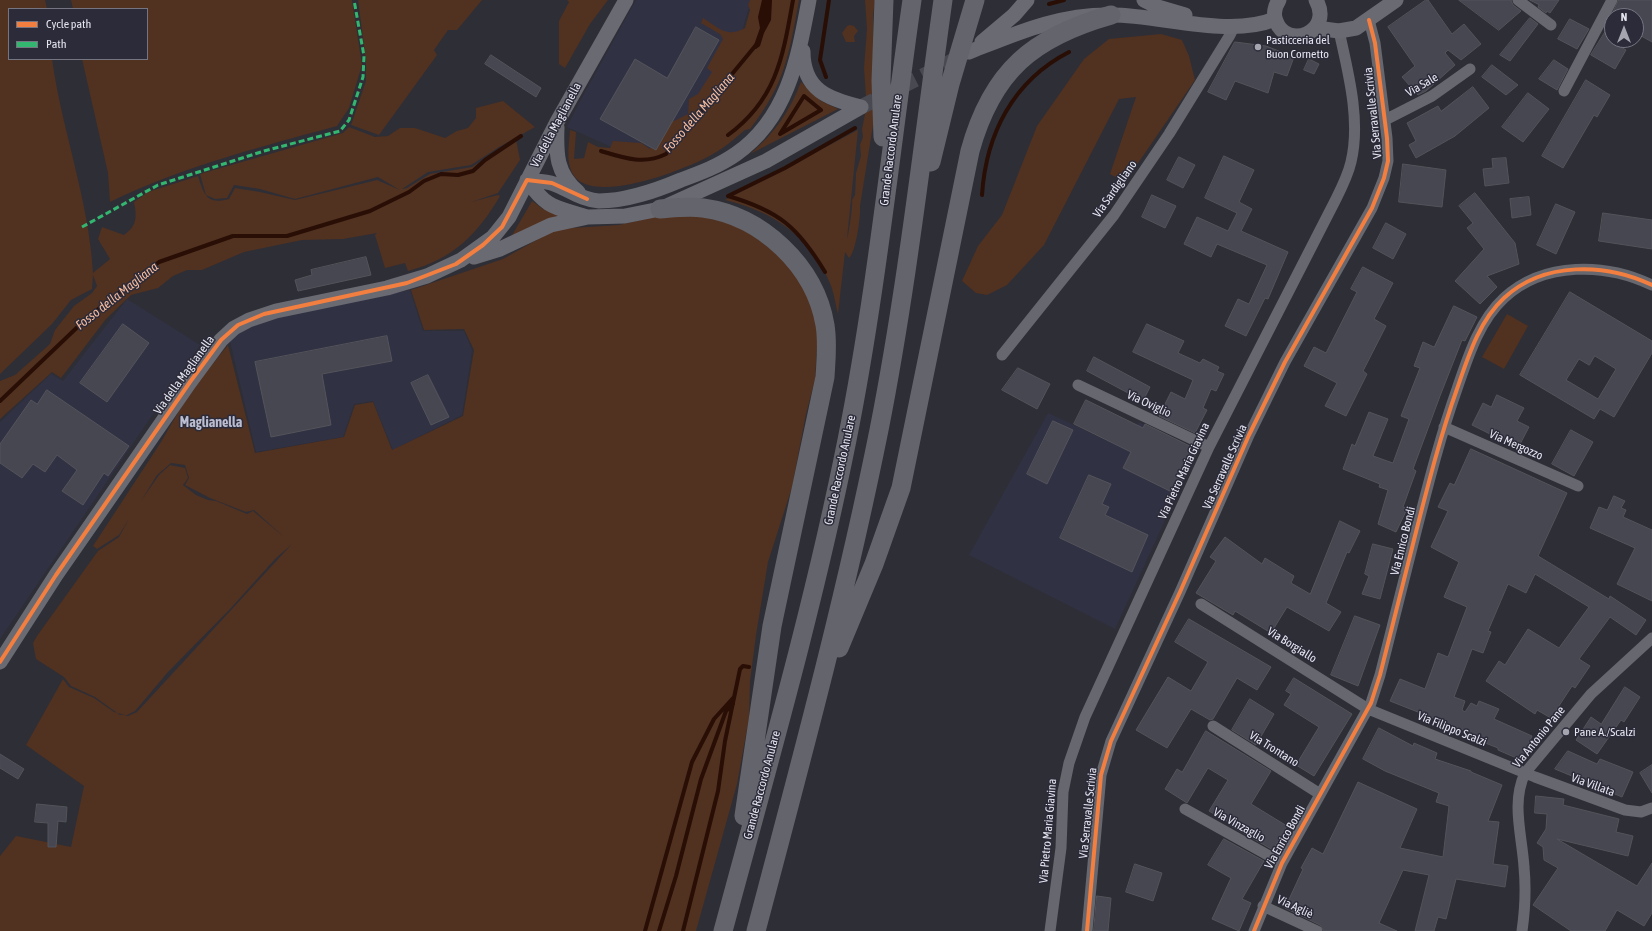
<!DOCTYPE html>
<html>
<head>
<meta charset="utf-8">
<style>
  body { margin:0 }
  #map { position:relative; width:1652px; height:931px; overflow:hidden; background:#2e2e36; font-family:"Asap Condensed",sans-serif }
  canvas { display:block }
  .legend { position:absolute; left:8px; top:8px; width:140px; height:52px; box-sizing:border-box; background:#2b2b3a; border:1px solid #757582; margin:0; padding:5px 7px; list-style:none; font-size:12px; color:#e4e5ef }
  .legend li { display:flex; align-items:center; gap:8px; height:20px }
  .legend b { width:20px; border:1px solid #757582 }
  .north { position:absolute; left:1604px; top:8px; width:40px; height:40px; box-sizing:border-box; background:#2b2b3a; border:1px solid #757582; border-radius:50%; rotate:0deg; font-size:11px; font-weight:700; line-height:16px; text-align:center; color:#e4e5ef }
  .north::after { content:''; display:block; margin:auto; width:14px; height:18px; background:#a4a5ae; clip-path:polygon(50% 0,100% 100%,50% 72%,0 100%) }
</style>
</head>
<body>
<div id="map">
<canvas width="1652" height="931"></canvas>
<ul class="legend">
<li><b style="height:5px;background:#f27e40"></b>Cycle path</li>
<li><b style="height:5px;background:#33b770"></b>Path</li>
</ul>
<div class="north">N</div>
</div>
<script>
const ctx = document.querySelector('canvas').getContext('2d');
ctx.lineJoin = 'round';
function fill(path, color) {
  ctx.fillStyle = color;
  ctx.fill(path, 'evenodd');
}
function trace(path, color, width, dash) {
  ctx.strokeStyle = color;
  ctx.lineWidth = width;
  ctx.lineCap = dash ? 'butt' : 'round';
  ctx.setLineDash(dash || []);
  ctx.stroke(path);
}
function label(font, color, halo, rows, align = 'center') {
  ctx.font = font + ' "Asap Condensed",sans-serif';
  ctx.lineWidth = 3;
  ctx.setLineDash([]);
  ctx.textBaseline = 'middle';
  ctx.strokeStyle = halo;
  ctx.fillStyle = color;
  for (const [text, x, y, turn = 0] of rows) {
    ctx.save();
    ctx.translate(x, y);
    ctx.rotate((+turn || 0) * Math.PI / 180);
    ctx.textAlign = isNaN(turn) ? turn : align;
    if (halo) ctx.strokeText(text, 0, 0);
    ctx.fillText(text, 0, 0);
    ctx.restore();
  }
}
const built = new Path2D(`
  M636,0H751L741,34L665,147L651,154L618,150L567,127L579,103Z
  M410,290L423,331H464L472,350L462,415L393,450L373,401L354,404L343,437L256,452L230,341L255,322Z
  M127,299L200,345L0,639V422L51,374L63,381Z
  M1048,413L1125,449L1139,422L1197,451L1115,629L969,555Z`);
const green = new Path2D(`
  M0,0H45L47,9H9V59H52C62,131 89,200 93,273L110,259L98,239L102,227L124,235C137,226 137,217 134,202L148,192L198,176C204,195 207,205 229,199L235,188L260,192L295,200L377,180L400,190L378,177L295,199L260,189L234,185L227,198L215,199L206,195L200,174L343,133L349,127L375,137L388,136L400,128H415L445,138L457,131L468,128L476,118V108L503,101L535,127L499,147L471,165L428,172L402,189L407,188L430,174L472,167L516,139L520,160L498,193L471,202L498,195L500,196C477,235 453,259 408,271L405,263L385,268L375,235L377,233L343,239L302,240L244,252L202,270H187L173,276L158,288L131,295L106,319L61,378L52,372L0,419V381L15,375L50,344L55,330L74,306L92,293L97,286L93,275L92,289L71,300L52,324L0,374Z
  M71,0H352L362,65L349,108L337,126C260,147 182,167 110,202L108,173L82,59H147V9H73Z
  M358,0H482L457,30H448L434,50L437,55L379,135L351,125L366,81V61Z
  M567,0H608L590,24L565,68L559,64V21L569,2Z
  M750,0H799C789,55 785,84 750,129L745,130C736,137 728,145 718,151C694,167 598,205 575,177C565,165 569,145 570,130L576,132L574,159L584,158L588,142L598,147L610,148L613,141L641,143L650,149L666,125L688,114L689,99L698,94L712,72L707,68L723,39L720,34L701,23L703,18C719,28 726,38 745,28L750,10L748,5Z
  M865,0H875L873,16L874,119L860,206C861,216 856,252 849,258L845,252L838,314C835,303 834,291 829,281C810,236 772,211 725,200L858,130L847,239C849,234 853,204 852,200L855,195L856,173L861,156L860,145L863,137L862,129L868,100L866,97L864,68L867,29Z
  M850,25L854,26L858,31L854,36L855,42H846L842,33L847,26Z
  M1161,34L1182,40L1189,56L1195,80L1134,169L1117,178L1110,174L1136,97L1119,99L1044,245L1007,285L987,295L976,293L962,281L978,246L1002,215L1037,126L1084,59L1109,39Z
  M801,82L821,101L838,109L750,154C774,134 790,111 801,82Z
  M532,201L543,209L560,214L558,217L511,237Z
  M691,214L741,226L792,266L814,308L818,330L815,379L806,414L792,487L768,562L756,635L750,681L749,718L737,784L696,931H0V856L16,836L71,847L84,786L26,745L63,679L69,687L94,698L114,712L128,716L137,712L292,544L275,559L231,608L168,672L135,711L127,715H120L95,697L71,686L64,677L36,659L33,643L37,636L98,551L119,537L129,519L119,535L97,549L93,546L161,442L190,392L228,345L255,453L344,437L355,405L373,402L392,450L463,416L474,350L464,329L424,330L411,290L503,259L556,229L619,225L658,216ZM171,463L185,465L189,478L185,485L210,498L246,512L254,510L284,537L253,511L247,514L216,501L208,500L196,495L183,485L188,478L185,468L170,465L159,475L141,501L157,475Z
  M1507,314L1528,326L1504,369L1482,357Z`);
const water = new Path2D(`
  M762,0H772L771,20L764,33L760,46L756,49L753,48L760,28L758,17Z`);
const stream = new Path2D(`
  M1049,4L1064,0
  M826,77L820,60L829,0
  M821,110L780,134L804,96L821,110
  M728,135C777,99 783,56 793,0
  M601,151C624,158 644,165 666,154L756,45
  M982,195C986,134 1013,81 1069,52
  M825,272C798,227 779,211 728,196L785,168L855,128
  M0,401L88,317L159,262L233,236H287L370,211L409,192L424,181L441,174L458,175L473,171L485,160L521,136
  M645,931L692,762L714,719L734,697
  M659,931L676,876L701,779L726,711L733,704
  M683,931L718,791L725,741L740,669L743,666L749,667`);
const building = new Path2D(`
  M1426,0H1428L1452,34L1464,24L1481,44L1461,60L1448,50L1445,53L1455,65L1426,91L1418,95L1402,77L1415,66L1388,27Z
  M1459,0H1511L1513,5L1521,11L1499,30Z
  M1530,0H1559L1550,13L1547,11L1546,13L1538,7L1539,5Z
  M1619,0H1652V42L1636,33V16L1612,15Z
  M1530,18L1538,24L1510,61L1500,55Z
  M1570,19L1589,29L1577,49L1558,39Z
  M1612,21V42L1626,50L1615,69L1591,55Z
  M696,27L719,40L656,150L600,119L635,59L667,78Z
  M1235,42L1266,46L1294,57L1287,76L1274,72L1268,93L1235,81L1226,100L1208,92Z
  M491,55L541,88L536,97L485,64Z
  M1309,59L1319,64L1314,74L1304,70Z
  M1554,60L1568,69L1557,90L1539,79Z
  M1492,65L1518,85L1506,95L1482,77Z
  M1586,80L1610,95L1597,117L1594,115L1563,168L1542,156Z
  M1473,87L1489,108L1455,136L1416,158L1409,145L1416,141L1407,123L1438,106L1441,111Z
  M1528,93L1549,109L1523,142L1502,127Z
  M1224,156L1254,170L1239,202L1252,209L1241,231L1288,252L1268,299L1265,298L1246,336L1225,326L1238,299L1249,304L1267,265L1217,244L1211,257L1184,244L1197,217L1228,231L1237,213L1205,198Z
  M1179,157L1195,165L1183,188L1167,180Z
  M1506,158L1509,183L1485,186L1483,169L1493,168L1492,159Z
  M1403,164L1446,170L1442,207L1399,202Z
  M1475,193L1515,243L1519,264L1487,276L1497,287L1480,304L1455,281L1484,249L1467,228L1473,223L1459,206Z
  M1152,195L1176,206L1165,228L1142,217Z
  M1529,197L1531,215L1512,218L1510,199Z
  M1556,204L1575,212L1556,254L1537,245Z
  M1603,213L1652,220V249L1599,241Z
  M1386,223L1406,234L1393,259L1373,248Z
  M366,257L371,275L298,291L295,280L312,275L311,270Z
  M1363,267L1393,283L1374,319L1386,326L1363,371L1367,374L1346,416L1325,406L1337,383L1304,366L1314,347L1326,353L1357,292L1351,289Z
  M1570,292L1652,341V353L1614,417L1600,409L1594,419L1520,375ZM1595,356L1616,369L1598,399L1566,380L1579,359L1589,365Z
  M1454,306L1477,317L1465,341L1462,340L1440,396L1413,469L1416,471L1403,507L1407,509L1396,532L1378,524L1388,490L1379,487L1380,484L1343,469L1352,444L1355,446L1369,412L1388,419L1373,456L1393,463L1409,419L1401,416L1420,368L1414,366L1423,342L1434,347Z
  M123,324L149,343L107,402L80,383Z
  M1147,324L1184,341L1178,353L1200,363L1203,359L1219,367L1217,371L1224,374L1216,391L1211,389L1203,408L1207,410L1195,433L1159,416L1171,392L1185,399L1193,380L1133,352Z
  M387,336L392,361L322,374L331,425L271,437L255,362Z
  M1094,357L1150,387L1143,401L1087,371Z
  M1018,368L1050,384L1037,409L1002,390Z
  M428,375L449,417L431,425L411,383Z
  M47,390L129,446L108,476L104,473L83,505L62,491L77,470L57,455L45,472L33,464L22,478L0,463V444L31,400L37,404Z
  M1497,395L1524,408L1517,421L1529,427L1518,448L1472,425L1483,403L1491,407Z
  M1086,400L1143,428L1145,424L1198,450L1176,494L1123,468L1131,452L1074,424Z
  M1053,421L1073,430L1047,484L1027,474Z
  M1571,430L1593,442L1574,476L1552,464Z
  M1471,449L1567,493L1538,556L1609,599L1610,596L1646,620L1636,635L1610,617L1579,659L1590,666L1575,688L1572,686L1551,718L1537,710L1535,714L1486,681L1499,661L1505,665L1528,629L1559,648L1589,607L1535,574L1526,593L1508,584L1488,631L1491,632L1483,653L1472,649L1454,697L1465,701L1462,710L1465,712L1471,703L1477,706L1479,701L1499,709L1494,719L1532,736L1521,760L1498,750V748L1465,735L1466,731L1390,701L1400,679L1425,689L1438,653L1448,657L1467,607L1444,597L1459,562L1431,547L1448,511L1438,507L1450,483L1454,485Z
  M1089,475L1111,484L1102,504L1109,507L1105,515L1148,535L1132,572L1060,538Z
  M1614,496L1625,501L1621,508L1626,510L1623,517L1652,530V601L1617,584L1635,548L1590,528L1599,507L1607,510Z
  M1340,521L1360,531L1349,553L1347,552L1326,603L1341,612L1329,631L1287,607L1271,633L1235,611L1233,615L1196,593L1216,561L1210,557L1225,537L1262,564L1265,558L1294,576L1291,583L1310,594Z
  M1373,544L1393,549L1380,599L1362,594L1369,576L1365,574Z
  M1355,616L1380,625L1358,686L1331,675Z
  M1189,619L1271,667L1257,690L1237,678L1213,719L1210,720L1191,709L1167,748L1136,730L1168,677L1191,691L1208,662L1175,642Z
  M1294,678L1352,714L1314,776L1296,765L1319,727L1284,705L1291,694L1286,691Z
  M1625,687L1640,697L1624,722L1621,720L1597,754L1576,740L1591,717L1601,724Z
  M1250,699L1274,714L1256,745L1232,730Z
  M1379,728L1413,746L1414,743L1437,753L1435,759L1471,771V772L1502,785L1488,821L1499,822L1493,864L1508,866L1505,887L1456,879L1446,919L1438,917L1434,931H1415L1429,875L1403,870L1379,923L1397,931H1324L1320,925L1285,908L1303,869L1301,868L1312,848L1323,854L1358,782L1417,809L1400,848L1443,857L1449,806L1436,802L1439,793L1385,771L1363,759Z
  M1206,731L1271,771L1251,804L1287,826L1273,850L1231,826L1232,824L1209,811L1228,780L1208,768L1187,803L1165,789L1177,769L1182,772Z
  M1568,751L1597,764L1600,759L1633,772L1622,797L1555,769Z
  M0,754L24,769L18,779L0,768Z
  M1652,765V793L1640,773Z
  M1536,796L1564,799L1563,805L1619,819L1616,832L1633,836L1628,856L1557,839L1637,886L1652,863V913L1644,926L1617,910L1605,931H1571L1533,905L1558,868L1544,860L1543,847L1537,843L1546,829L1547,814L1535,813Z
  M37,804L67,807L66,822L58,821L56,847H48V823L35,822Z
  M1224,839L1264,861L1242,899L1251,903L1239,931L1212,919L1231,878L1208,865Z
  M1135,864L1162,873L1153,901L1126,892Z
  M1097,896L1111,898L1108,931H1094Z`);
const secondaryTunnel = new Path2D(`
  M861,107L964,55`);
const street = new Path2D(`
  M1518,0L1551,25
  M1564,91L1612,0
  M1385,120L1432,96L1470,69
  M1002,355L1114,215L1169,134L1230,35L1234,27
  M1078,385L1209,447
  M1444,427L1578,486
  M1201,604L1368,709L1535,777L1625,810L1641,812L1652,808
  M1213,726L1320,794
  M1185,809L1282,863
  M1263,906L1317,931
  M1050,931L1061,848L1063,792L1069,763L1085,717L1209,447L1336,199C1342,187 1348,175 1351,162C1361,120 1348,72 1339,31
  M1087,931L1101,775L1111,741L1180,592L1249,435L1285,362L1372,208L1384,178L1388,161L1387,138L1375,43L1369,20
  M1254,931L1282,863L1371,703L1380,675C1392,626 1405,577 1417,528C1429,481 1441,434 1457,389C1468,357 1479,321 1504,298C1544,261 1606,263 1652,285
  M1522,931C1525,910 1526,888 1524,867C1522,835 1511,803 1525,773L1591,694L1652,638`);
const secondary = new Path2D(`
  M1144,0L1158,7L1185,15
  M1279,0C1275,6 1273,14 1276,21C1287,51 1334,32 1316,0
  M1316,28L1339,31L1356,28L1396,0
  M982,42L1014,15L1027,0
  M803,51C803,90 828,99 861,107
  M969,52C1017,33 1059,14 1112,15C1161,15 1229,38 1275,19
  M557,127C556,154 556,173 578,192
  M527,180C536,181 546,181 554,184C569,190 583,200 599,201C627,201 655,191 681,180C700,173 719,166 736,154C788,118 798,58 809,0
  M527,180C547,209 555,207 587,217
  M474,257L500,249L551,225L588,217L625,216L660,209L766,161L861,107
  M0,662L56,575L190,382L221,340L234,328L249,320L276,311L387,288L427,276L461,260L493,237L509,217L557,122L626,0`);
const highway = new Path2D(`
  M883,137L881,81L884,0
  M931,162L950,84L975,0
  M660,209C674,208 688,206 703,208C762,216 815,266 825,325C828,343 826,360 825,377L772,626L744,816
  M839,648L874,564L901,488L970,151C992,71 1033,37 1111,15
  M723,931C767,768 814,605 847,440C876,295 891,146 912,0
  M756,931C800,765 845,599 879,430C907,288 923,143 943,0`);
const quiet = new Path2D(`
  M82,227L158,185L264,151L340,131L349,120L363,77L364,56L354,0`);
const cycleway = new Path2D(`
  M0,662L56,575L190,382L221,340L238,325L264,314L407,283L456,264L483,245L502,227L527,180L552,183L587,199
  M1087,931L1101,775L1111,741L1180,592L1249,435L1285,362L1372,208L1384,178L1388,161L1387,138L1375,43L1369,20
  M1254,931L1282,863L1371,703L1380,675C1392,626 1405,577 1417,528C1429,481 1441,434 1457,389C1468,357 1479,321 1504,298C1544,261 1606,263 1652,285`);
const markers = [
  [1258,47,4,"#a4a5ae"],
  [1566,732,4,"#a4a5ae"]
];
const poiNames = [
  ["Pasticceria del",1266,40],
  ["Buon Cornetto",1266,54],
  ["Pane A./Scalzi",1574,732]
];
const streetNames = [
  ["Via Sale",1422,85,-30],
  ["Via Serravalle Scrivia",1373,113,-96],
  ["Via della Maglianella",556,125,-62],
  ["Grande Raccordo Anulare",891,150,-83],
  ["Via Sardigliano",1115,189,-55],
  ["Via della Maglianella",184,375,-54],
  ["Via Oviglio",1149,404,25],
  ["Via Mergozzo",1516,445,24],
  ["Via Serravalle Scrivia",1225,467,-66],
  ["Grande Raccordo Anulare",840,470,-78],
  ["Via Pietro Maria Giavina",1184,471,-65],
  ["Via Enrico Bondi",1403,541,-76],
  ["Via Borgiallo",1292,645,32],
  ["Via Filippo Scalzi",1452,729,22],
  ["Via Antonio Pane",1539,737,-51],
  ["Via Trontano",1274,749,32],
  ["Grande Raccordo Anulare",762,785,-75],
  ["Via Villata",1593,785,20],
  ["Via Serravalle Scrivia",1088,813,-84],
  ["Via Vinzaglio",1239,825,29],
  ["Via Pietro Maria Giavina",1048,831,-85],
  ["Via Enrico Bondi",1285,837,-61],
  ["Via Agliè",1295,907,25]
];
const waterNames = [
  ["Fosso della Magliana",699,113,-49],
  ["Fosso della Magliana",117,296,-38]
];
const quarterNames = [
  ["Maglianella",211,423]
];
fill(built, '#313144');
fill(green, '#513120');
fill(water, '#290e05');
trace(stream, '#290e05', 4);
fill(building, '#474752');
trace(building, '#53535a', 1);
trace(secondaryTunnel, '#494952', 15, [15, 8]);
trace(street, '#67676f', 11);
trace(secondary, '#6a6a72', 15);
trace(highway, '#64646c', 19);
trace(quiet, '#33b770', 3, [6, 3]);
trace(cycleway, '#f27e40', 4);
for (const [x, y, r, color] of markers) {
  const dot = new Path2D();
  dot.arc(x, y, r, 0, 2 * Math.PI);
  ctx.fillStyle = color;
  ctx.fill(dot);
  trace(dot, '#2b2b3a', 1.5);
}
label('12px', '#e4e5ef', '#2b2b3a', poiNames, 'left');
label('12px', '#e4e5ef', '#2b2b3a', streetNames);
label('italic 13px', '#f8bc9d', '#2b2b3a', waterNames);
label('bold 14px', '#bbbdd0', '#2b2b3a', quarterNames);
</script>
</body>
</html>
